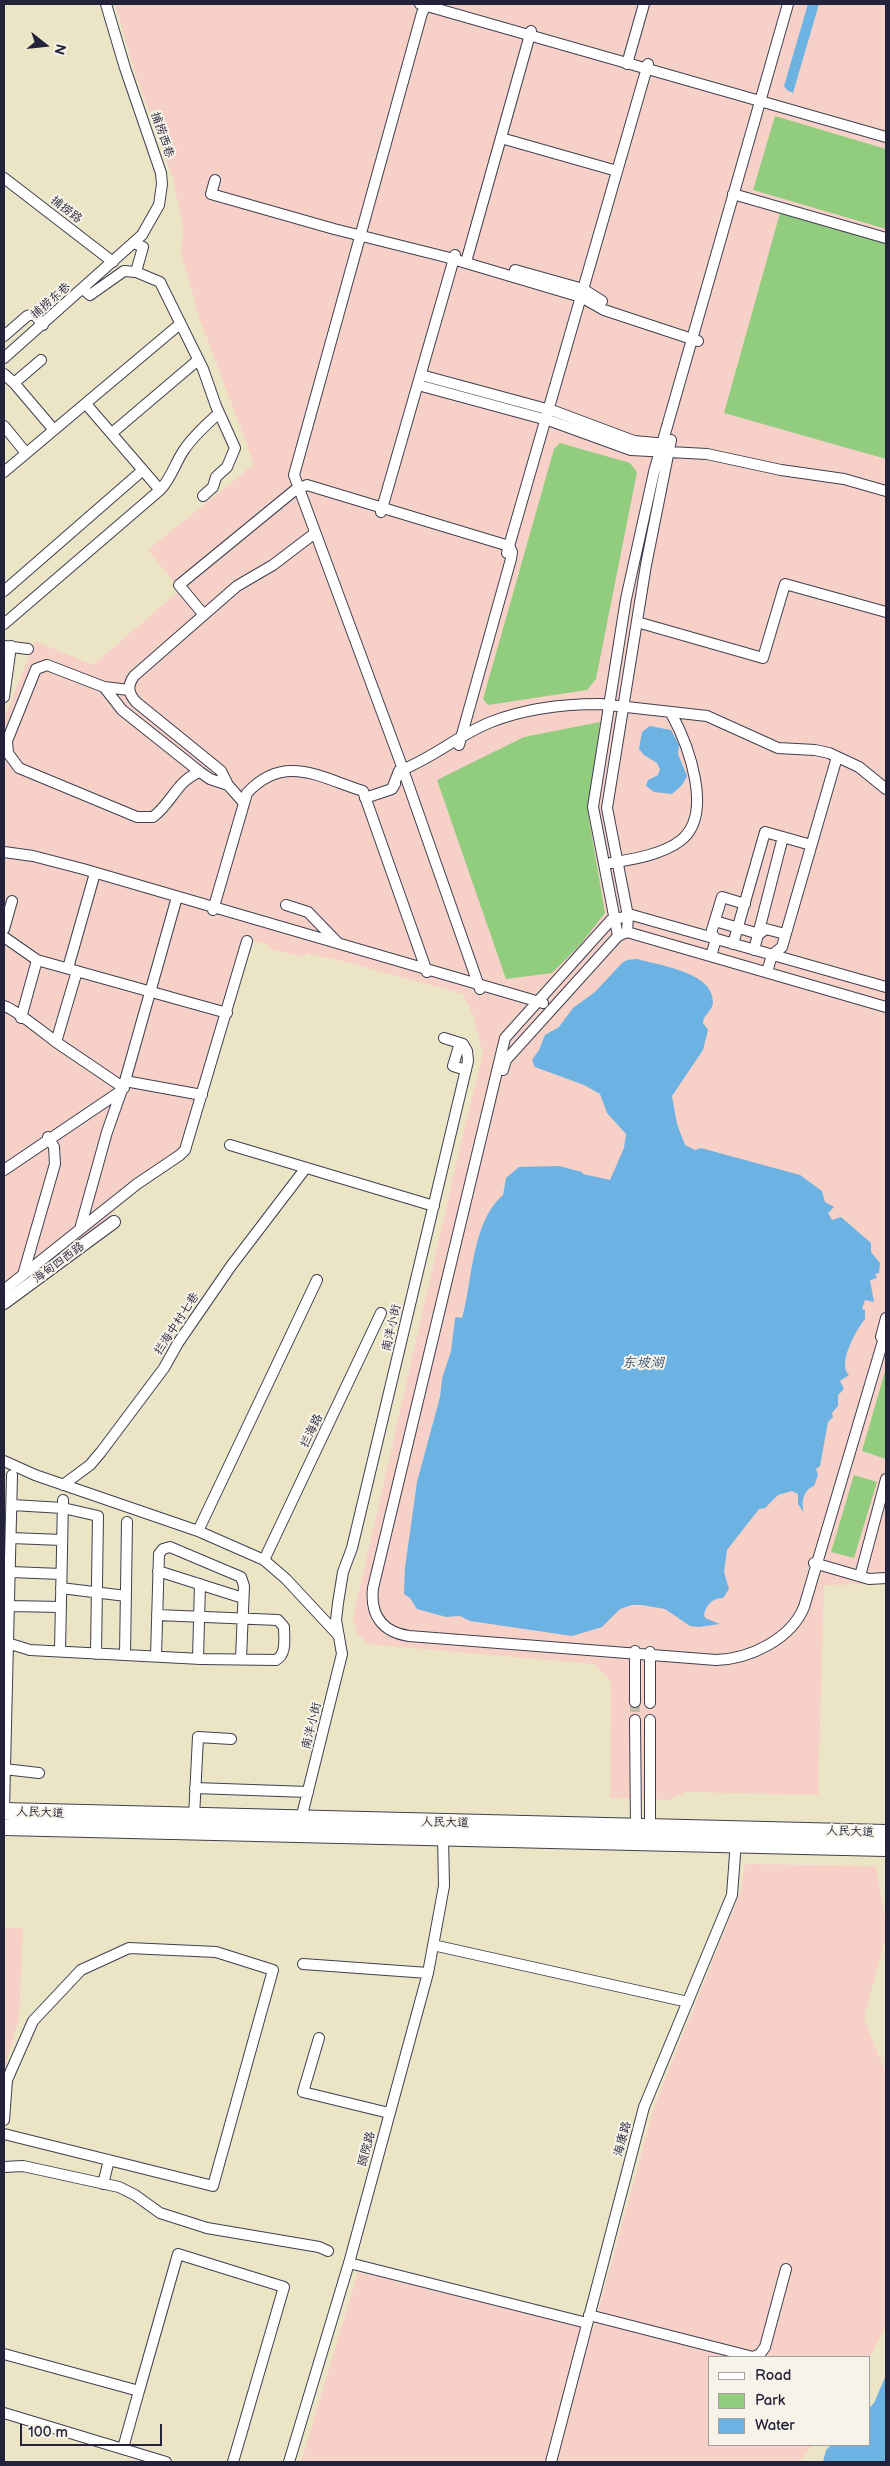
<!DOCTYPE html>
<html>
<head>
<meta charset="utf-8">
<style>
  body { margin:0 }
  #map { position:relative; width:890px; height:2466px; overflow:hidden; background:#ebe5c6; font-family:"Balsamiq Sans",sans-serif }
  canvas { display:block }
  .frame { position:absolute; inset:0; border:5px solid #22223b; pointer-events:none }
  .legend { position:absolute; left:708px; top:2356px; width:162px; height:90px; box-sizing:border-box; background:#f7f3e8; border:1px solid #a29fa3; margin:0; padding:6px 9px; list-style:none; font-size:15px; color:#22223b }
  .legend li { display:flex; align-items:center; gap:10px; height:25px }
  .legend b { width:25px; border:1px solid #a29fa3 }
  .north { position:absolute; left:20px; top:20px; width:50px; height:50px; -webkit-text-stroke:4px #f7f3e8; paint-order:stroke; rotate:106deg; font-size:14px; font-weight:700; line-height:20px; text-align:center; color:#22223b }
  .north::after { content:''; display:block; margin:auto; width:18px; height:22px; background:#22223b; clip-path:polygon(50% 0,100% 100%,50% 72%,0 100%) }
  .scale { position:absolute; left:20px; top:2424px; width:142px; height:22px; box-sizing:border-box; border:2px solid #22223b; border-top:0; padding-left:6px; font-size:15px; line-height:18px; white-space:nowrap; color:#22223b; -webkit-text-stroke:4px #f7f3e8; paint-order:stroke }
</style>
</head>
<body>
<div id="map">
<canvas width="890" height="2466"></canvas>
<div class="frame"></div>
<ul class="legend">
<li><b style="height:6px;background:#fff"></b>Road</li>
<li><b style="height:14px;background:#92cc7f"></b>Park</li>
<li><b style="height:14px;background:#6cb2e3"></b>Water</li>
</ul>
<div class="north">N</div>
<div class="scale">100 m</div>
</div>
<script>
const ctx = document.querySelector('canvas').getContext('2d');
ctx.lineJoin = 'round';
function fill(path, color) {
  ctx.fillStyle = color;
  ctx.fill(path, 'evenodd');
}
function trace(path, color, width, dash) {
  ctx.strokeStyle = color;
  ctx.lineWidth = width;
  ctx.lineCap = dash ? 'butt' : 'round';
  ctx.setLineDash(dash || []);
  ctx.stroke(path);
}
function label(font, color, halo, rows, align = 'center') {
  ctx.font = font + ' "Balsamiq Sans","LXGW WenKai TC",sans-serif';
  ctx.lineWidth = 4;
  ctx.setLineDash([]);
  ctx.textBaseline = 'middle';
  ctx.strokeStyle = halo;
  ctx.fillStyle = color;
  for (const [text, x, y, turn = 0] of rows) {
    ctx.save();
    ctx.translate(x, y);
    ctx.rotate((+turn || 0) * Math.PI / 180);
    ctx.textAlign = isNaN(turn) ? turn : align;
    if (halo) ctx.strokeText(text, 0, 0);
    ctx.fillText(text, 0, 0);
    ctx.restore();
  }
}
const built = new Path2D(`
  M115,4H886V1584L824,1585L818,1795L685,1792L670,1800L610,1798L611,1685L607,1677L593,1664L367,1644L357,1633L353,1618L463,1134L483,1054L473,1015L463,994L342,961L306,953L305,957L295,955L269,949L268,945L250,939L190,1143L139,1187L97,1228L4,1295V719L35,641L93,665L180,590L148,550L254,464L199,317L180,249L184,232L173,179L135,73Z
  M745,1864L876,1866L886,1926V1935L864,2019L886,2074V2325L869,2359L709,2357V2445H813L798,2462H301L358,2272L593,2330L655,2104L741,1890Z
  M4,1928H23L19,2018L4,2072Z`);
const green = new Path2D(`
  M775,116L886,149V229L753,190Z
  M780,213L886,243V459L724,413Z
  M560,443L630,463L637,472L596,679L587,690L488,705L483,699L554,449Z
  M600,722L588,813L605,913L580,945L552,973L506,979L437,780L524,737Z
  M886,1368V1459L862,1451Z
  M854,1475L877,1482L854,1558L831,1552Z`);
const water = new Path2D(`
  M808,4H819L793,93L787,90L784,86Z
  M650,726L671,730L679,745L678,754L687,776L682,785L672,794L654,792L646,786L648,780L658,775L660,769L657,763L644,755L639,749L642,732Z
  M637,959C657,965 715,972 713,1003C712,1011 703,1015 703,1023L708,1030L703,1050L672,1096L677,1124L685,1145L695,1150L701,1148L800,1175L822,1191L825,1202L834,1207L828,1213L832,1220L841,1217L871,1243V1252L880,1263L879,1273L875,1274L877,1278L870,1280L874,1302L865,1300L862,1309L865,1310V1319C856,1330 837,1364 849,1375L840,1381L844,1389L838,1395V1406L832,1413L833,1417L828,1422L820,1466L816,1469L818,1475L814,1486C803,1490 801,1503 804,1513L798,1504V1494L792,1491L778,1495L765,1508L759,1509L727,1550L724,1572L729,1589L723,1598C713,1598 707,1604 704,1614L705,1618L720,1624L699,1627L690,1626L665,1609L642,1605H632L620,1609L602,1627L572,1636L470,1621L460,1616L446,1617L417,1609L410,1598L404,1594L405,1568L417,1482L440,1397L442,1379L451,1351L455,1319L456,1317L462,1318C473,1280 471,1223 503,1195L506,1178L519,1167L559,1166L582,1172L583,1174L610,1180L624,1148L626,1134L607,1113L600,1094L584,1085L535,1067L532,1060L539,1050L545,1035L559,1027L573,1008L595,992L622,963L627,960Z
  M886,2375V2462H823L826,2450L831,2445H869V2408L874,2403Z`);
const minorTunnel = new Path2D(`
  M635,1702V1720`);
const minor = new Path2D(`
  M420,4L886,137
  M427,4L422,13L294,475L400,761L480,989
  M627,64L644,4
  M501,138L617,171
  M4,178L113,262
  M215,180L211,194L334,229L446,257L581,297L604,310L698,341
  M733,194L886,238
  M134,243L143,247L136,272
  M466,262L531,31
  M515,270L583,289L602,301
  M83,289L90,295L124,271L136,272L160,282L203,369L216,406L235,448L227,467L216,477L213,487L203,496
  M4,336L27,316L34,314L43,325
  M4,358L142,235L159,205L162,184L161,173L125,68L106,4
  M4,374L14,383L54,430
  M421,375L554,411L634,441L667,444
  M14,383L41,360
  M418,385L551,421L631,450L707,454L781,470L844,479L886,491
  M86,404L160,490
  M4,426L26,453
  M112,433L198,360
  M4,472L180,324
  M381,512L455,255
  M507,553L648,64
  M4,591L143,470
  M204,615L179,585L295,490L307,485L509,546L512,552L511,559L459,745
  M637,622L763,658L785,584L886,612
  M4,624L160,490C171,479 175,463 184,450C194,435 207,424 219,413
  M4,646L28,649
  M104,687L129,690
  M4,697L11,646
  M200,772C177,780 172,803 153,817H137L19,768L8,753L7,741L36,669L47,665L104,687L122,710L200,772L210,779L228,785
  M392,789L399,771C432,759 458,735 491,722C524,709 565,704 600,704L707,716L778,748L815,750L829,753L859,767L886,789
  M365,798L392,789L395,784
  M244,803L228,785L221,771L136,702C128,693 127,686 134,676L237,586L273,565L315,533
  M4,852L33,856L83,869L543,1003
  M611,863C633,859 661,855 680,841C715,815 688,744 671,713
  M286,905L308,912L337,942
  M213,910L247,793C284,753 319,777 363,791L427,972
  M715,921L759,934L766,929L785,934
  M4,929L12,901
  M627,932L628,916L607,808L646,565L671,440
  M618,936L593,807L626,599L654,472L788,4
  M4,937L37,960L227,1013
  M733,944L765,832L811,845
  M754,950L783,837
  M711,956L716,939L711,933L722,897L745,904
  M68,968L95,873
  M77,971L56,1042L124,1088
  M767,972L772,955L782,947L837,757
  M886,987L632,915L611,920L505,1038L373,1588C370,1615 382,1632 409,1636L716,1660C750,1659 791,1639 804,1607L886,1331
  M4,1006C15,1009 44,1033 56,1042
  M21,1018L37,960
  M460,1043L453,1066L466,1070
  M503,1070L506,1060L618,936L627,932L886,1007
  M125,1081L202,1095
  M230,1145L434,1206
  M4,1170L121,1091
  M80,1229L107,1132L125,1081L177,897
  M23,1275L55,1164L54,1147L48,1137
  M4,1290L137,1184L180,1155L185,1150L247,941
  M881,1337L886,1318
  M4,1461L35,1475L198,1531L264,1560L286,1579L339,1636
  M63,1485L90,1465L101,1452L164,1368L178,1343L231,1266L305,1169
  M12,1505L63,1508L98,1516L96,1654
  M198,1531L317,1280
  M11,1538L62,1540
  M264,1560L381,1313
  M814,1563L869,1579L886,1578
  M158,1571L243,1598
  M11,1572L61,1574
  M860,1576L886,1479
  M61,1588L126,1596
  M10,1606L61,1607
  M4,1642L30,1650L201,1659L276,1660C287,1654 284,1638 284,1627L278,1620L157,1615
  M60,1651L63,1500
  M635,1651V1702
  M650,1652V1703
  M125,1655L127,1522
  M156,1656L159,1554L163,1549L170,1547L241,1577L244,1586L241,1659
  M198,1659L200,1584
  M635,1720L636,1827
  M4,1769L39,1773
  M195,1788L308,1792
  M4,1809L12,1475
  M194,1817L198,1737L231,1739
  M301,1819L342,1654L336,1620L338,1603L343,1572L352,1548L468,1061L467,1051L463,1044L444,1038
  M650,1827V1720
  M433,1945L688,2002
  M303,1964L428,1973
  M319,2038L303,2092L389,2113
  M4,2120L7,2080L33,2021L81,1970L129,1948L216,1952L273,1970L213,2186L4,2134
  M4,2167L23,2166L119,2187L135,2195L160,2213L207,2228L319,2247L328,2251
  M103,2184L109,2160
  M349,2263L587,2323
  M589,2315L753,2357L760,2354L765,2347L786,2269
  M4,2354L139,2391L178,2254L284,2287L233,2462
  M4,2413L166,2462
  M123,2448L139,2391
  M289,2462L349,2263L428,1973L444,1886L443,1837
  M551,2462L644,2107L732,1895L736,1841`);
const tertiary = new Path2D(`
  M4,1303L114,1222`);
const primary = new Path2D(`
  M4,1811L886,1833
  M4,1827L886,1848`);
const streetNames = [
  ["捕捞西巷",162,135,71],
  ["捕捞路",66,210,38],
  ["捕捞东巷",51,301,-41],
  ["海甸四西路",59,1263,-36],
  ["拦海中村七巷",177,1324,-57],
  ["南洋小街",392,1328,-77],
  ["拦海路",312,1431,-64],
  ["南洋小街",312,1726,-76],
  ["人民大道",40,1813,2],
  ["人民大道",445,1823,1],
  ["人民大道",850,1832,2],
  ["海康路",623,2139,-75],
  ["颐院路",367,2149,-75]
];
const waterNames = [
  ["东坡湖",643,1363]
];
fill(built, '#f7d1c7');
fill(green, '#92cc7f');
fill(water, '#6cb2e3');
trace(minorTunnel, '#c3beaa', 10, [10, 5]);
trace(minor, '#403f50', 12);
trace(tertiary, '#403f50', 14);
trace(primary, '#403f50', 18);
trace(minor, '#fff', 10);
trace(tertiary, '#fff', 12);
trace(primary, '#fff', 16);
label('12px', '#22223b', '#f7f3e8', streetNames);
label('italic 14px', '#3c5476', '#f7f3e8', waterNames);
</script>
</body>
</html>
